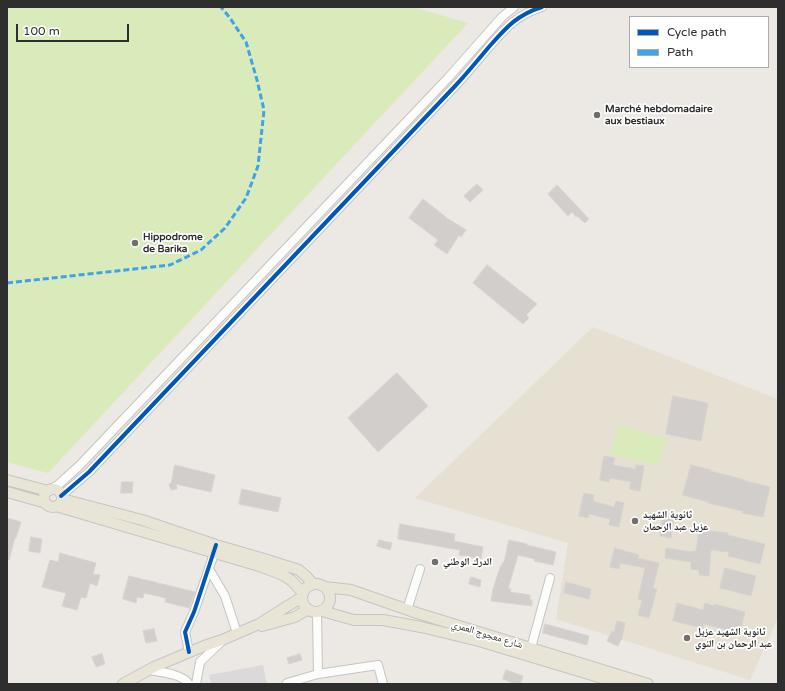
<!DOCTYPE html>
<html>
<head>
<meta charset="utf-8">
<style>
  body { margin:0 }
  #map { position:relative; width:785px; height:691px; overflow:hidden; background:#ece8e4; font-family:"Varela Round",sans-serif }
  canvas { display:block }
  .frame { position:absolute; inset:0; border:8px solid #2e2e2e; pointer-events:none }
  .legend { position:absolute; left:629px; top:16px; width:140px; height:52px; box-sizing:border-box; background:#fff; border:1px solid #ababab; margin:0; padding:5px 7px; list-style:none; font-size:12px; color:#2e2e2e }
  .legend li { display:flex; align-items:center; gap:8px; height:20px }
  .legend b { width:20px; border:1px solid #ababab }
  .scale { position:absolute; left:16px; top:24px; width:113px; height:18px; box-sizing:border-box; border:2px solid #2e2e2e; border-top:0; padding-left:5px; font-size:12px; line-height:14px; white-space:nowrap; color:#2e2e2e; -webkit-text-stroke:3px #fff; paint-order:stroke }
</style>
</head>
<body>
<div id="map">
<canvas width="785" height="691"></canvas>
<div class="frame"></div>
<ul class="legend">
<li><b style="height:5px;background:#0057b8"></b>Cycle path</li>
<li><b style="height:5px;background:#3ea3eb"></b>Path</li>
</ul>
<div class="scale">100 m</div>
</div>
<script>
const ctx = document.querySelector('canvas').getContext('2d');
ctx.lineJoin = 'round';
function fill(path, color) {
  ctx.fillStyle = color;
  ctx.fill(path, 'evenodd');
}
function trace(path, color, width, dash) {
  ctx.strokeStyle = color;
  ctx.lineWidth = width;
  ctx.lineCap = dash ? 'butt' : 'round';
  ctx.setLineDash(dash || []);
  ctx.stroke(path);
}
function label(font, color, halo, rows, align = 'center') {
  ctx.font = font + ' "Varela Round","Noto Naskh Arabic",sans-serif';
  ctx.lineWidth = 3.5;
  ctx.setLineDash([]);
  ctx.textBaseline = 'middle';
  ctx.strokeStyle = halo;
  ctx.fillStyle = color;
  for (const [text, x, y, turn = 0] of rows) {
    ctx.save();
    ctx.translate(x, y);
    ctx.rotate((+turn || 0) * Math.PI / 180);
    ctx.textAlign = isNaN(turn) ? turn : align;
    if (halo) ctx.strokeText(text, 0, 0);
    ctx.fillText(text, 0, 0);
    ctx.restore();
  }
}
const industrial = new Path2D(`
  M263,665L267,684H211L209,675Z`);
const education = new Path2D(`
  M593,327L778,399V618L750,680L556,619L568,543L415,498Z`);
const pitch = new Path2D(`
  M7,7H413L468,23L48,473L7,462Z
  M619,425L667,439L658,466L610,453Z`);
const building = new Path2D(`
  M477,184L483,190L470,202L464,196Z
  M557,185L589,219L585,223L577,216L576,217L572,212L568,216L548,194Z
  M423,199L447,218L466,230L461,237L459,235L447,254L434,245L438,240L409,218Z
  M487,265L537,304L526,315L529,318L523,324L473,283Z
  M397,373L428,406L378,452L348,418Z
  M673,396L708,403L701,441L666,434Z
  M604,456L615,458L613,465L635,469L636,465L644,466L640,491L629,489L631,482L610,478L609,482L600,480Z
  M175,465L215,475L211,492L176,484L177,489L171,490L169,484L171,483Z
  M691,465L711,470L710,471L745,480V481L770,487L763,517L742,513V511L708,503V502L683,495Z
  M122,482H133L132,493H121Z
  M242,489L281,498L278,512L239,504Z
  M584,493L594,495L593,501L603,504L614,507L616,501L624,503L619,527L609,525L610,519L589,514L588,518L579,516Z
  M663,516L674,518L671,538L660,536Z
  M7,518L21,522L16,538L15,537L9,560H7Z
  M400,524L455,534L454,541L483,547L481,559L459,555L460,550L398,539Z
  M699,530L728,533V535L765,544L760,564L728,556L729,552L711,550L709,576L699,575V570L691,569V562L665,558L666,548L692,552L693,551H696Z
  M31,537L42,539L40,553L29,551Z
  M379,540L392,543L390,550L377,546Z
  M509,540L527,544V545L556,552L553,565L534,561L535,559L518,555L508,589H511L510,592L530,595V600H532V606L491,601L493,589L501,565L502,566L503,562H504Z
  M615,548L639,555L638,558L659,563L653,588L657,589L649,618L638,615L642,600L638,599L645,568L620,563L619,569L610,567Z
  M60,553L96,563L93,574L100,575L97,586L90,583L86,598L81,597L77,610L62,606L66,593L42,587L50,560L58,562Z
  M725,568L756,576L751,596L720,588Z
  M129,576L195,592L189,608L165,602L166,598L144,593L143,598L137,597L136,603L123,599Z
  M471,577L481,580L480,587L469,584Z
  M566,582L591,589L589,599L564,593Z
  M677,603L703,610L705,603L714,606V604L745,612L740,633L704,624L703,628L673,621Z
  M617,621L625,623L622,638L618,646L607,641L612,631L614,632Z
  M545,624L589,636L587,645L543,633Z
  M154,629L157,641L146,643L143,631Z
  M102,654L105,664L96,667L92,657Z
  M300,654L302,660L289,664L287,658Z
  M506,670L523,676L520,684H516L503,679Z`);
const minor = new Path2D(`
  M50,490L58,485L79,466L448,78L502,17L514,7
  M61,496L89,472L457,84C468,72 478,60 488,48C505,29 516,15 542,7
  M209,569L225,596L237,633
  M407,610L420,569
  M317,612L318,674
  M531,648L550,578
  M189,652L185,632L194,612L216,548
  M149,670C161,672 182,674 189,684
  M196,684L200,662L222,641
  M288,684L287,683L318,674L378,665L383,684`);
const major = new Path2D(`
  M7,480L48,491
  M44 498a9 9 0 1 1 18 0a9 9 0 1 1-18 0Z
  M7,492L46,503
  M62,499L142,520L216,545L261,558L299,570L306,576L313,584
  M56,506L259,566L283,575L292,581L303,593
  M302 598a14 14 0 1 1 28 0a14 14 0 1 1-28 0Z
  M325,587L351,590L417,613L648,684
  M322,611L354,620H383L421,627L479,641L622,684
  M262,626L295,617L308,609
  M123,684L154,667L204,646L222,640L259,624L302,597`);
const quiet = new Path2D(`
  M7,283L170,265L201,250L225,228L246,198L258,166L264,110L257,80L246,42L230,18L221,7`);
const cycleway = new Path2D(`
  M61,496L89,472L457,84C468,72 478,60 488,48C505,29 516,15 542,7
  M189,652L185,632L194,612L216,545`);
const markers = [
  [597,115,4,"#706f6e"],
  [135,243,4,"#706f6e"],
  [635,521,4,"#706f6e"],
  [435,562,4,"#706f6e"],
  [687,638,4,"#706f6e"]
];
const poiNames = [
  ["Marché hebdomadaire",605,109],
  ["aux bestiaux",605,121],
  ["Hippodrome",143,237],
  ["de Barika",143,249],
  ["ثانوية الشهيد",643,515],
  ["عزيل عبد الرحمان",643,527],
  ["الدرك الوطني",443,562],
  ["ثانوية الشهيد عزيل",695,632],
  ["عبد الرحمان بن النوي",695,644]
];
const streetNames = [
  ["شارع معجوج العمري",487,635,17]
];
fill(industrial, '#dcd9db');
fill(education, '#e6e0d3');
fill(pitch, '#d9eabb');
fill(building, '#d1cecb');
trace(building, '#d7d4d0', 1);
trace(minor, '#c5c4c5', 10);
trace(major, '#c6c5c4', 12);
trace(minor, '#fcfcfb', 8);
trace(major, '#e8e4d6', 10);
trace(quiet, '#3ea3eb', 3, [6, 3]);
trace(cycleway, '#0057b8', 4);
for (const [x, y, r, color] of markers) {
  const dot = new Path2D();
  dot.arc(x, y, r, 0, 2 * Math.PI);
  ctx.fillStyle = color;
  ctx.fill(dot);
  trace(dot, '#fff', 1.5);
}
label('bold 10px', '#2e2e2e', '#fff', poiNames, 'left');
label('10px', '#2e2e2e', '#fff', streetNames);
</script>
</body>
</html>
